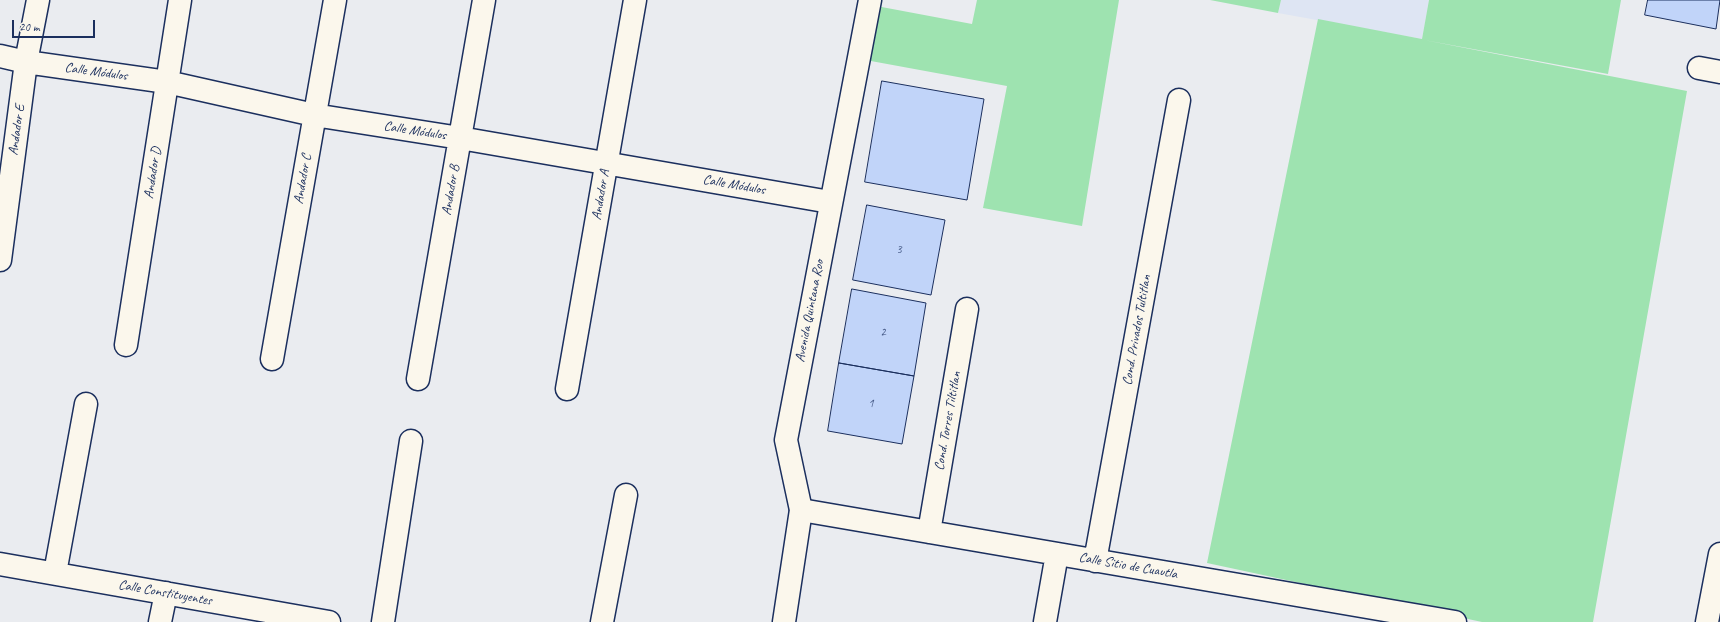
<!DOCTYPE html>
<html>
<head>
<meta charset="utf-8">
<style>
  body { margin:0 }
  #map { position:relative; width:1720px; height:622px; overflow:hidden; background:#eaecf0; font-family:Caveat,sans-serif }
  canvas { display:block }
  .scale { position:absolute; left:12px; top:20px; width:83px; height:18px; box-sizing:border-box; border:2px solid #1b2f5e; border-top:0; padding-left:5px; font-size:12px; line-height:14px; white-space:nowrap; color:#1b2f5e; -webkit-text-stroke:3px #fbf7ec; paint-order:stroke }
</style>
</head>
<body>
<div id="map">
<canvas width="1720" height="622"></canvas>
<div class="scale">20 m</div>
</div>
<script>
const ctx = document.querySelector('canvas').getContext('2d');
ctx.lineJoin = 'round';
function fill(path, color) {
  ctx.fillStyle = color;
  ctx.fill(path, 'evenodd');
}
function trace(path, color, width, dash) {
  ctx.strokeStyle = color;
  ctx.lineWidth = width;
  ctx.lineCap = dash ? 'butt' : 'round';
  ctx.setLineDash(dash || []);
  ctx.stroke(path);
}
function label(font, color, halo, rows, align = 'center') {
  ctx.font = font + ' Caveat,sans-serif';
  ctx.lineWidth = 3;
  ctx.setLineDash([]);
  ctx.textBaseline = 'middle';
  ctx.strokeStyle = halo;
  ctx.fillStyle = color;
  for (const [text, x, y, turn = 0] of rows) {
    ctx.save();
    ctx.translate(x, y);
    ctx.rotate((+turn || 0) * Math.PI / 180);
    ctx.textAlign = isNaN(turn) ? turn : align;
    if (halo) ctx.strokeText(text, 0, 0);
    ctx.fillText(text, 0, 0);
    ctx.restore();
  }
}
const built = new Path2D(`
  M1281,0H1429L1422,39L1278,13Z`);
const green = new Path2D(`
  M977,0H1119L1082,226L983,208L1007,86L860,59L871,5L972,24Z
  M1210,0H1281L1278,13Z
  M1429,0H1621L1608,74L1424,40L1687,91L1593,622H1482L1207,563L1318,19L1422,39Z`);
const building = new Path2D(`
  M1648,0H1720L1716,29L1645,15Z
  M882,81L984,99L967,200L865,182Z
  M867,205L945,220L931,295L853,280Z
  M852,289L926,303L914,376L839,363Z
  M839,363L914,376L902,444L828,431Z`);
const minor = new Path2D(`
  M0,56L26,62L167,82L314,115L460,138L830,202
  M1699,68L1720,72
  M0,260L26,62L38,0
  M126,345L180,0
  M272,359L335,0
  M418,379L484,0
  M567,389L635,0
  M801,510L1455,622
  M929,532L967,309
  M1095,561L1179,100
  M0,564L329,622
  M55,573L86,404
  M160,622L166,593
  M383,622L411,441
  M602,622L626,495
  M1045,622L1057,554
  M1707,622L1720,554`);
const secondary = new Path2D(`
  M784,622L801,510L786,440L870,0`);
const numberNames = [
  ["3",899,250],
  ["2",883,333],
  ["1",871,404]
];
const streetNames = [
  ["Calle Módulos",96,72,8],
  ["Andador E",17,130,-82],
  ["Calle Módulos",415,131,9],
  ["Andador D",153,173,-81],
  ["Andador C",303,179,-80],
  ["Calle Módulos",734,185,10],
  ["Andador B",451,190,-80],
  ["Andador A",601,195,-80],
  ["Avenida Quintana Roo",810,311,-79],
  ["Cond. Privados Tultitlan",1137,330,-80],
  ["Cond. Torres Tiltitlan",948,421,-80],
  ["Calle Sitio de Cuautla",1128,566,10],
  ["Calle Constituyentes",165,593,10]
];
fill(built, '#dee5f3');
fill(green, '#9ee3b0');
fill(building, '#c1d4f9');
trace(building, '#1b2f5e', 1);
trace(minor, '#1b2f5e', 25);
trace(secondary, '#1b2f5e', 25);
trace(minor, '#fbf7ec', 22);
trace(secondary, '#fbf7ec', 22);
label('12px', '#445885', null, numberNames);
label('14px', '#1b2f5e', '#fbf7ec', streetNames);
</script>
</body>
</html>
